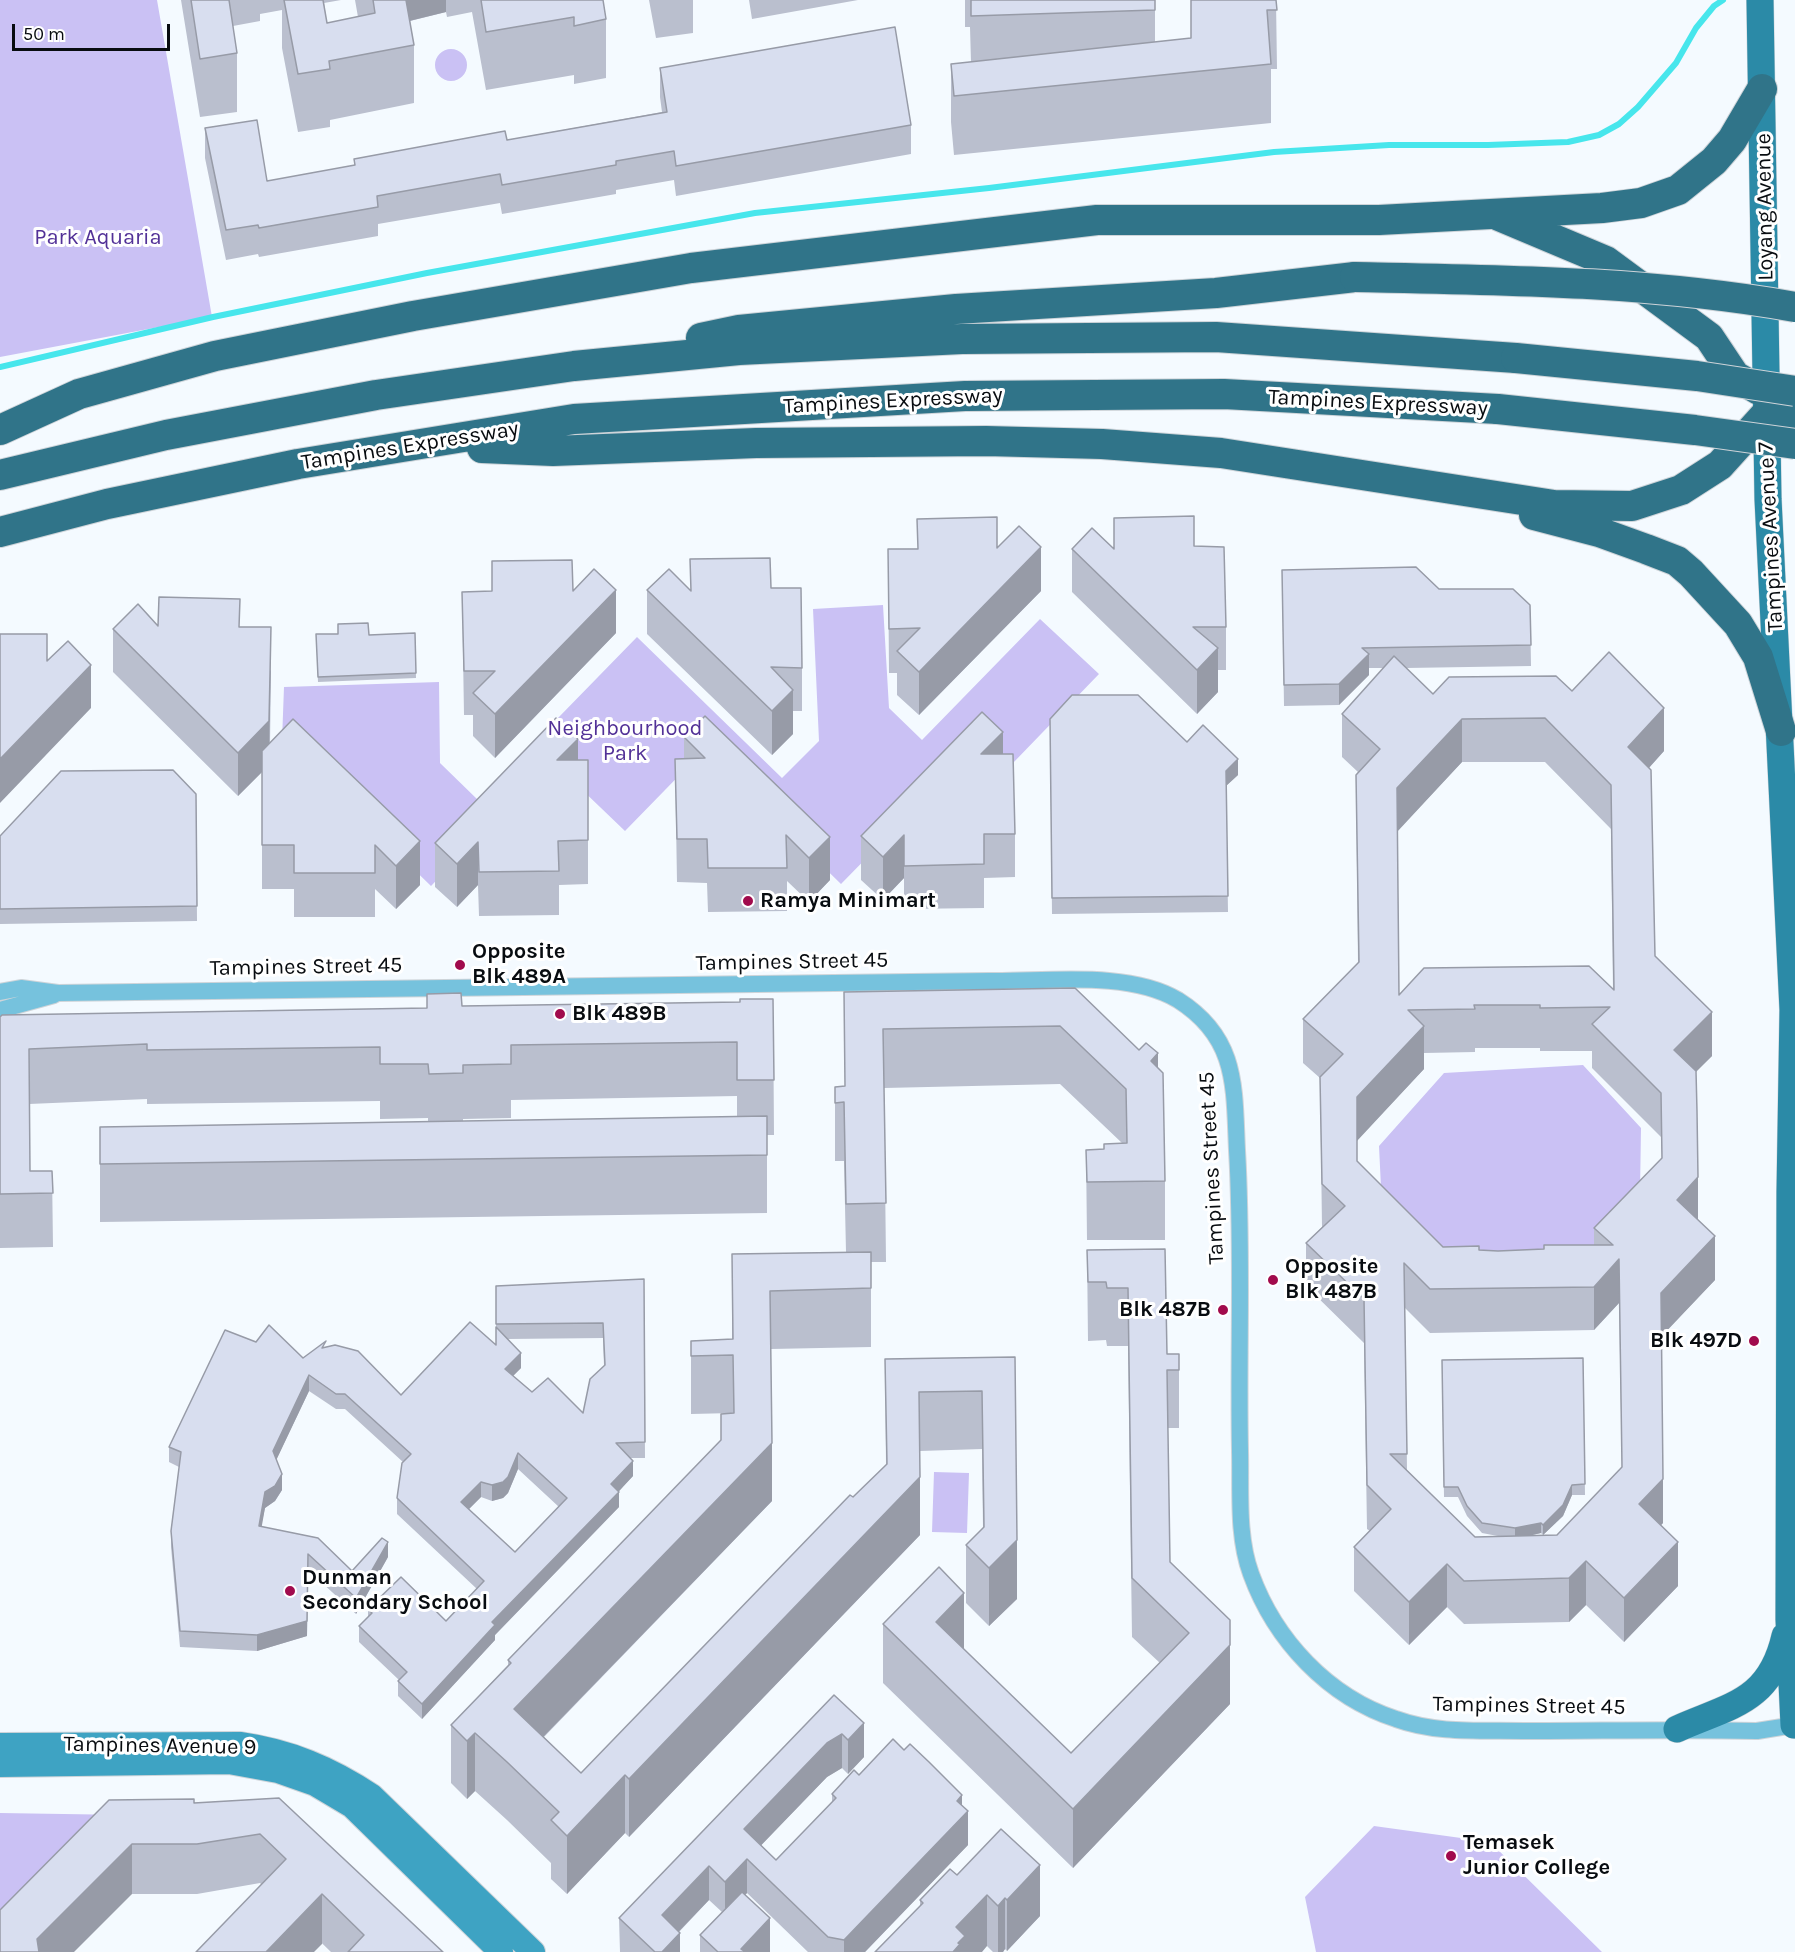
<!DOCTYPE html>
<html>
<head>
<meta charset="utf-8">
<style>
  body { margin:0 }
  #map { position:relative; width:1795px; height:1952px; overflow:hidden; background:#f4faff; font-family:Karla,sans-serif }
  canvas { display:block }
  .scale { position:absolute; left:12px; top:24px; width:158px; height:27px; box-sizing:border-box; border:3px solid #080c10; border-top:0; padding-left:8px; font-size:18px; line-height:21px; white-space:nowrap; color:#080c10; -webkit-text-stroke:4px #fff; paint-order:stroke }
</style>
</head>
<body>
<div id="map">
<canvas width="1795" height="1952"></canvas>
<div class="scale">50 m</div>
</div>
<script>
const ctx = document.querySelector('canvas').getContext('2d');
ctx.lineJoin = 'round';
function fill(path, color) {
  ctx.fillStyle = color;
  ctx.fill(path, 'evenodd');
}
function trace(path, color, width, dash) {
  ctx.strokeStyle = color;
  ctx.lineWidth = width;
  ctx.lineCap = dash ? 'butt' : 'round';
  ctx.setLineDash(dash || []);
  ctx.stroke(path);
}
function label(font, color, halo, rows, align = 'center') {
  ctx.font = font + ' Karla,sans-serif';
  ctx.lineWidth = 6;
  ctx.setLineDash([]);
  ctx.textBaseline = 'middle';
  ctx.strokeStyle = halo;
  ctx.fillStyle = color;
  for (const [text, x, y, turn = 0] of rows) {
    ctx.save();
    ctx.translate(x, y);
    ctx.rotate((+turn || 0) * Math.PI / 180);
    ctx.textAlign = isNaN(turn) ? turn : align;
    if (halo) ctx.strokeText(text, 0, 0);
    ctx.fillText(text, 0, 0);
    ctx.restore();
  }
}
const green = new Path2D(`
  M0,0H157L212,317L0,357Z
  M435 65a16 16 0 1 1 32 0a16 16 0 1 1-32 0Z
  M883,605L889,708L922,740L1040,619L1099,674L1013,763L985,737L841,884L704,750L625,831L552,761L431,886L282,741L284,687L439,682L440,763L478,800L637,637L782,778L819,741L813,609Z
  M1583,1065L1641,1128L1640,1193L1581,1263L1447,1264L1382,1208L1379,1146L1444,1073Z
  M934,1472L969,1473L967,1533L932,1532Z
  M0,1813L127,1815L0,1942Z
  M1374,1826L1490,1842L1602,1952H1316L1305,1897Z`);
const stream = new Path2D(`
  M0,367L213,317L427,273L755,213L989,188L1274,152L1389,145H1488L1568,142L1599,135L1619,124L1638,107L1676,63L1696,28L1714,6L1723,0`);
const minor = new Path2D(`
  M0,992L21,988L58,993L989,981C1045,982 1128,970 1178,1000C1238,1038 1234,1087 1237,1150C1243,1251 1238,1351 1240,1451C1241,1492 1237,1536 1251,1574C1275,1640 1328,1697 1396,1719C1437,1734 1481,1730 1524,1731C1602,1731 1680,1729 1757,1731L1795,1725
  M0,1010L54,995`);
const secondary = new Path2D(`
  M0,1745L240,1744C289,1751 330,1768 372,1796L533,1952
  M0,1765L229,1762L278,1771L315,1784L352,1806L501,1952`);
const primary = new Path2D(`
  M1760,0L1768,499L1793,1010L1790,1192L1789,1619L1794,1725
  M1677,1729C1731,1705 1770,1702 1785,1636`);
const motorway = new Path2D(`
  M1499,216L1606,261L1709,337L1735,376L1759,390
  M701,338L739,330L956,309L1216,293L1355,277
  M0,430L79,394L215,356L413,316L691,268L1097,220H1379L1602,208L1641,203L1678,190L1714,161L1732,140L1762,89
  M482,448L553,451L756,443L986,441L1102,444L1221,453L1554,505L1632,506L1681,490L1720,465L1766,414L1795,417
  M0,475L166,435L376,395L574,366L739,350L962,339L1216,337L1516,358
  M1534,515L1599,532L1646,549L1677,561L1691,573L1738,624L1758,657L1781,731
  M0,532L107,504L298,464L574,419L965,396L1224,394L1498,409`);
const motorwayBridge = new Path2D(`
  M1355,277C1502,280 1650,281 1795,307
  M1516,358L1697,376L1795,391
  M1498,409L1695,430L1795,444`);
const wall = new Path2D(`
  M181,0H341L324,3L327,23L358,17L355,0H603L606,19V78L574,84V75L486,90L472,12L447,17L446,12L410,21L414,45V103L330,120V127L298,132L282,48V10L260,14V21L233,26L237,53V112L200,117Z
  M649,0H693V33L656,38Z
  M749,0H858L752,19Z
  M965,0H1155V42L1191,38L1276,0L1277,69H1271V123L954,155L951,122V64L971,62L970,27H965Z
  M660,68L911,125V154L676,196L674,180L616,190V194L502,214L500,203L378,224V236L259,257L258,254L226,260L205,158V128L267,181L354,166V159L507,140L662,112L660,97Z
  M1194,546L1226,627V670H1218V692L1197,714L1072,592V549H1114Z
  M997,548L1041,591L919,715L897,695V673H889L888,549Z
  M1282,570L1439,589L1530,605L1531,666L1406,668L1433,694L1572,691L1664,751L1649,768L1655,956L1712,1056L1696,1071L1698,1221L1715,1280L1661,1336L1663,1523L1661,1525L1678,1586L1624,1642L1586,1605L1569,1622L1464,1624L1447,1607L1409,1645L1354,1591V1547L1370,1531L1367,1529L1364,1343L1306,1286V1243L1322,1227L1320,1078L1303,1063V1019L1358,963L1356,775L1358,772L1342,757V714L1384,668H1369V675L1339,705L1284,706ZM1462,762H1545L1611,829L1613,990L1399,995L1397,831ZM1475,1048H1540V1051H1592V1068L1661,1137L1662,1159L1594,1228V1245L1544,1249L1498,1251L1443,1247L1357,1161V1140L1424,1069V1053L1475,1052ZM1619,1303L1622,1467L1557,1535L1528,1536L1541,1533L1543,1535L1563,1516L1572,1495H1585L1583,1358L1442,1360L1444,1497H1458L1467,1516L1482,1533L1503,1537H1475L1407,1470L1405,1308L1430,1333L1594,1330Z
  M771,588L802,668V711H793V734L772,755L647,634V590L690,591Z
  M573,591L616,633L495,758L473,736V715H464L462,592Z
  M158,626L240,627L271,671L270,744L420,885L396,909L375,889V917H294V889H262V772L238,796L113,672V629Z
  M415,633L416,678L318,682L316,634L369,635Z
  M705,716L830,880L809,902L787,881V911L708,912L707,883L677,882L675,759H684V737Z
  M1050,719L1187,742L1238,775L1226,786L1228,912L1052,914Z
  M1003,754L1015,834V877L984,878V908L904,909V878L883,900L861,880V836Z
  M578,760H588V884L559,885V915L479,916L478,885L457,907L435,887V843Z
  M196,794L197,921L0,924V836Z
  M1075,988L1158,1068L1165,1181V1240H1087L1086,1150L1104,1149L1122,1143L1060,1084L884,1088L886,1262H871V1347L771,1349L772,1501L544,1737L581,1773L886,1465L885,1359L1015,1357L1017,1599L989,1626L966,1603V1545L983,1528L982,1449L920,1451V1535L629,1837L625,1833L567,1894L551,1879V1863L507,1820L475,1791L467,1799L451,1783V1725L508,1665V1660L721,1440L733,1413L691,1414V1341L732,1339V1254L846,1252L844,1161H835V1087L845,1086L844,992Z
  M773,999L774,1135H767V1213L100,1222V1127L428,1122V1118L380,1119V1101L147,1104V1099L29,1104L30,1171H52L53,1247L0,1248V1017L427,1008L462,1006L740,1002ZM737,1096V1117L463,1121V1119L511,1118V1100Z
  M1165,1249L1167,1354H1179V1428H1168L1170,1562L1230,1704L1073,1868L883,1683V1624L964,1649L1071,1753L1160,1663L1132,1637L1128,1346H1107L1106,1340L1088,1341L1087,1250Z
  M644,1279L645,1458H630L633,1476L618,1491L619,1507L495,1635V1640L422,1719L398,1696V1681L399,1680L359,1642V1626L368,1617V1609L446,1621L477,1589L397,1514V1498L403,1462L345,1409H336L309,1391L276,1460L282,1490L275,1501L265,1508L261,1526L352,1571L388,1557L356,1614L308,1570L307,1636L257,1651L180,1647L171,1547V1531L179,1467L169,1462V1447L256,1342L303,1358L326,1347L401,1395L496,1345V1286ZM603,1338L604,1366L583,1413L532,1392L513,1376L521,1368L508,1339ZM518,1469L559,1507L515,1552L469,1509L481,1497L492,1501L503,1498L508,1493Z
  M834,1695L864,1757L848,1774L842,1768L827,1777L761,1845L776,1860L832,1802V1794L859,1775L962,1806L968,1845L865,1952H808L747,1893L745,1895L770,1952H700V1935L722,1912L709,1900L679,1932L680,1952H620L619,1918Z
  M279,1798L443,1952H331L260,1883L197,1894H132L0,1910L194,1803Z
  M1001,1829L1040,1916L1007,1951L1005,1949L1003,1952H993L987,1946L920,1905V1900L957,1875Z`);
const shadedWall = new Path2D(`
  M401,0H446V12L401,23Z
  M1041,547V591L919,715V672Z
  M616,590V633L495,758V714Z
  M271,627L269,765L238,796V753Z
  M1218,648V692L1197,714V670Z
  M1369,654V675L1339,705V684Z
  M91,665V708L0,803V759Z
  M793,690V734L772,755V711Z
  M1664,708V751L1628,791V747Z
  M1462,719V762L1397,832V788Z
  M1003,732V776L981,754Z
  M578,739V782L557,760Z
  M1238,759V775L1226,786V771Z
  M904,835V878L883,900V857Z
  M830,837V880L809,902V858Z
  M420,841V885L396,909V866Z
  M478,842V885L457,907V864Z
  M1712,1012V1056L1674,1094V1050Z
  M1424,1026V1069L1357,1141V1097Z
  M1158,1053V1112L1151,1061Z
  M1698,1177V1221L1677,1200Z
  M1715,1236V1280L1661,1337V1293Z
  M1619,1259V1303L1594,1330V1287Z
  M521,1353V1368L505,1384V1369Z
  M309,1375V1391L273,1467V1451Z
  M772,1443V1501L514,1767V1709Z
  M518,1453V1469L508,1493L503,1498L492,1501V1485Z
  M633,1461V1476L611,1500V1484Z
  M282,1474V1490L275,1501L265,1508L259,1542V1526L265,1492Z
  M920,1477V1535L629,1837V1779Z
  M1663,1479V1523L1639,1548V1504Z
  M481,1482V1497L461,1517V1502Z
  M1572,1485V1495L1563,1516L1543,1535V1525Z
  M619,1492V1507L495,1635V1640L422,1719V1704L492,1622Z
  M1541,1523V1533L1515,1539V1528Z
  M1017,1540V1599L989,1626V1568Z
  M388,1542V1557L356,1614V1598Z
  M1678,1542V1586L1624,1642V1598Z
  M308,1554L307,1636L257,1651V1635Z
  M1586,1561V1605L1569,1622V1578Z
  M1447,1564V1607L1409,1645V1602Z
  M964,1593V1651L936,1622Z
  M1230,1620V1704L1073,1868V1809Z
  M864,1723V1757L848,1774V1740Z
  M475,1733V1791L467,1799V1741Z
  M842,1734V1768L827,1777L747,1860V1893L725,1916V1882L744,1829L827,1743Z
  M625,1775V1833L567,1894V1836Z
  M962,1795V1817L968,1811V1845L865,1952H844V1940Z
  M132,1844V1894L74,1952H37V1939Z
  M1040,1865V1916L1007,1951V1900Z
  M709,1866V1900L662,1949V1915Z
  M322,1894V1944L314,1952H266Z
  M987,1895V1946L982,1952H953L956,1927Z
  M1005,1898V1949L1003,1952H998V1906Z
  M770,1918V1952H741V1949Z
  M680,1933V1952H662Z`);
const building = new Path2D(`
  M191,0H229L237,53L200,59Z
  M284,0H323L327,23L375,13L373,0H406L414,45L329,61L330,69L298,74Z
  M481,0H603L606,19L574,26V17L486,32Z
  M971,0H1155V10L971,16Z
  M1191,0H1276L1277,10H1267L1271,64L954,96L951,64L1191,38Z
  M895,27L911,125L676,166L674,151L616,161V165L502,185L500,174L377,196L378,207L259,228L258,225L226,230L205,128L257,120L267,181L355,165L354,159L505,131L507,140L667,112L660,68Z
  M1194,516V546L1224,547L1226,627H1193L1218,648L1197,670L1072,549L1092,528L1114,549V518Z
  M997,517V548L1019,526L1041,547L919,672L897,651L920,628L889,629L888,549H918L917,519Z
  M770,558L771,588H801L802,668L771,667L793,690L772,711L647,590L669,569L691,591L690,559Z
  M572,560L573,591L594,569L616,590L495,714L473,693L495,671H464L462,592L492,591V561Z
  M1416,567L1439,589H1513L1530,605L1531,645L1362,648L1369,654L1339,684L1284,685L1282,570Z
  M159,597L240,599L239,627H271L269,721L238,753L113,629L138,604L158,626Z
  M368,623L369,635L415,633L416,673L318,677L316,634H338V624Z
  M0,634H47V661L68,641L91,665L0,759Z
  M1609,652L1664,708L1628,747L1651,770L1655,956L1712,1012L1674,1050L1696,1071L1697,1111L1698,1177L1677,1200L1715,1236L1661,1293L1663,1479L1639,1504L1678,1542L1624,1598L1586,1561L1569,1578L1464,1581L1447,1564L1409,1602L1354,1547L1391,1509L1367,1485L1364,1299L1306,1243L1345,1206L1322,1184L1320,1077L1343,1054L1303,1019L1359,962L1356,775L1380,749L1342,714L1394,656L1433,694L1449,677L1556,676L1572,691ZM1545,718L1611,785L1614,990L1589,966L1424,968L1399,995L1397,788L1462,719ZM1474,1005H1540V1008L1610,1007L1592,1024L1661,1093L1662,1158L1594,1228L1613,1245H1544V1249L1498,1251L1479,1250V1246L1443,1247L1357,1161V1097L1424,1026L1408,1010L1475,1009ZM1619,1259L1622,1467L1557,1535L1475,1537L1390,1454H1407L1404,1263L1430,1289L1594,1287Z
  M1072,695H1138L1187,742L1203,725L1238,759L1226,771L1228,896L1052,898L1050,719Z
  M982,712L1003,732L981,754H1013L1015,834H984V864L904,866V835L883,857L861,836Z
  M705,716L830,837L809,858L786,835L787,868H708L707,839H677L675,759L705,758L684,737Z
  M556,718L578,739L557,760H588V840L558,841L559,871L479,872L478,842L457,864L435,843Z
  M293,719L420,841L396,866L375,845V873H294V845H262V751Z
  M173,770L196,794L197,906L0,909V836L61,771Z
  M1075,988L1139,1050L1146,1043L1158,1053L1151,1061L1163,1073L1165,1181L1087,1182L1086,1150L1104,1149V1144L1127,1143L1126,1089L1060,1026L883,1029L886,1203L846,1204L844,1102L835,1103V1087L845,1086L844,992Z
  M461,993L462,1006L740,1002V999H773L774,1080H737V1042L511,1045V1064L463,1065V1073L429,1074L428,1064H380V1047L147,1050V1044L29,1049L30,1171H52L53,1193L0,1194V1017L2,1015L427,1008V994Z
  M767,1116V1155L100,1164V1127Z
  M1165,1249L1167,1354H1179V1370H1167L1170,1562L1230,1620V1645L1073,1809L883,1624L939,1567L964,1593L936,1622L1071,1753L1189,1633L1132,1578L1128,1288H1107L1106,1282H1088L1087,1250Z
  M871,1252V1288L770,1291L772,1443L514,1709L581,1773L850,1495L853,1497L887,1464L885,1359L1015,1357L1017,1540L989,1568L966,1545L984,1527L982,1391L919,1392L920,1477L629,1779L625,1775L567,1836L551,1820L559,1812L507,1762L475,1733L467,1741L451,1725L511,1663L508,1660L721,1440V1414L734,1413L733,1355L691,1356V1341L733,1339L732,1254Z
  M644,1279L645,1442L616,1443L633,1461L611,1484L619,1492L492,1622L495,1625L422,1704L398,1681L407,1672L359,1626L372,1613L368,1609L401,1577L446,1621L484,1581L397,1498L402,1463L411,1454L345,1394H336L309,1375L273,1451L282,1474L275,1486L265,1492L259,1526L318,1538L352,1571L382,1538L388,1542L356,1598L308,1554L307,1621L257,1635L180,1631L171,1531L181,1452L169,1447L225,1330L256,1342L269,1325L303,1358L326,1341L322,1348L335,1345L358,1351L401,1395L470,1322L496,1345V1327L521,1353L505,1369L532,1392L548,1378L583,1413L590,1379L605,1365L603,1323L496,1324V1286ZM518,1453L567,1498L515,1552L461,1502L481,1482L492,1485L503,1482L508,1477Z
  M1583,1358L1585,1484L1572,1485L1563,1505L1543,1525L1541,1523L1515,1528L1482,1523L1467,1506L1458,1487H1444L1442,1360Z
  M834,1695L864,1723L848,1740L842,1734L827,1743L744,1829L776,1860L836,1798L832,1794L854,1770L859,1775L893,1739L904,1750L910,1744L929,1762L962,1795L957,1801L968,1811L844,1940L828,1937L747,1859L725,1882L709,1866L662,1915L680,1933L662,1952H655L619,1918Z
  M279,1798L443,1952H348L364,1935L322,1894L266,1952H196L286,1859L260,1834L197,1844H132L37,1939L39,1952H0V1910L109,1800L194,1799V1803Z
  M1001,1829L1040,1865L1007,1900L1005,1898L998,1906L987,1895L956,1927L965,1936L958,1943L960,1944L953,1952H875L923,1903L920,1900L950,1869L957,1875Z
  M742,1892L770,1918L741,1949L746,1952H718L700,1935Z`);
const markers = [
  [748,901,6,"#a10b4d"],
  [460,965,6,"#a10b4d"],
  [560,1014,6,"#a10b4d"],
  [1273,1280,6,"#a10b4d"],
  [1223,1310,6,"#a10b4d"],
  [1754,1341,6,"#a10b4d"],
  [290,1591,6,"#a10b4d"],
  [1451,1856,6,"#a10b4d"]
];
const streetNames = [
  ["Loyang Avenue",1765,207,-91],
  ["Tampines Expressway",893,401,-3],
  ["Tampines Expressway",1378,403,3],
  ["Tampines Expressway",410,446,-9],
  ["Tampines Avenue 7",1771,537,-93],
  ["Tampines Street 45",792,962,-1],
  ["Tampines Street 45",306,967,-1],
  ["Tampines Street 45",1212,1168,-93],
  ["Tampines Street 45",1529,1706,1],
  ["Tampines Avenue 9",160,1746,1]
];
const parkNames = [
  ["Park Aquaria",98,238],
  ["Neighbourhood",625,729],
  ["Park",625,754]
];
const poiNames = [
  ["Ramya Minimart",760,901],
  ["Opposite",472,952],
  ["Blk 489A",472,977],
  ["Blk 489B",572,1014],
  ["Opposite",1285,1267],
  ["Blk 487B",1285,1292],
  ["Blk 487B",1211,1310,"right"],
  ["Blk 497D",1742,1341,"right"],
  ["Dunman",302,1578],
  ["Secondary School",302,1603],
  ["Temasek",1463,1843],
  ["Junior College",1463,1868]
];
fill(green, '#cac1f4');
trace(stream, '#47e6ec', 6);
trace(minor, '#ced4d9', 18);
trace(secondary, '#ced4d9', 26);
trace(primary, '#ced4d9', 28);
trace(motorway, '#ced4d9', 32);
trace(minor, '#76c2dd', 16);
trace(secondary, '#3ea3c3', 24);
trace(primary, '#2b8aa7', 27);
trace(motorway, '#307489', 30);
trace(motorwayBridge, '#ced4d9', 32, []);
trace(motorwayBridge, '#307489', 30);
fill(wall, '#babfce');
fill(shadedWall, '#979ba7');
fill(building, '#d8deef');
trace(building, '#979ba7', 1.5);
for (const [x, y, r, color] of markers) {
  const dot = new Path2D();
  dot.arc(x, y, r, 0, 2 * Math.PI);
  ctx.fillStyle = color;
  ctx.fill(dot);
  trace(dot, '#fff', 2);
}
label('22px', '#080c10', '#fff', streetNames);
label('22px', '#523197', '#fff', parkNames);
label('bold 22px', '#080c10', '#fff', poiNames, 'left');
</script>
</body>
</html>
